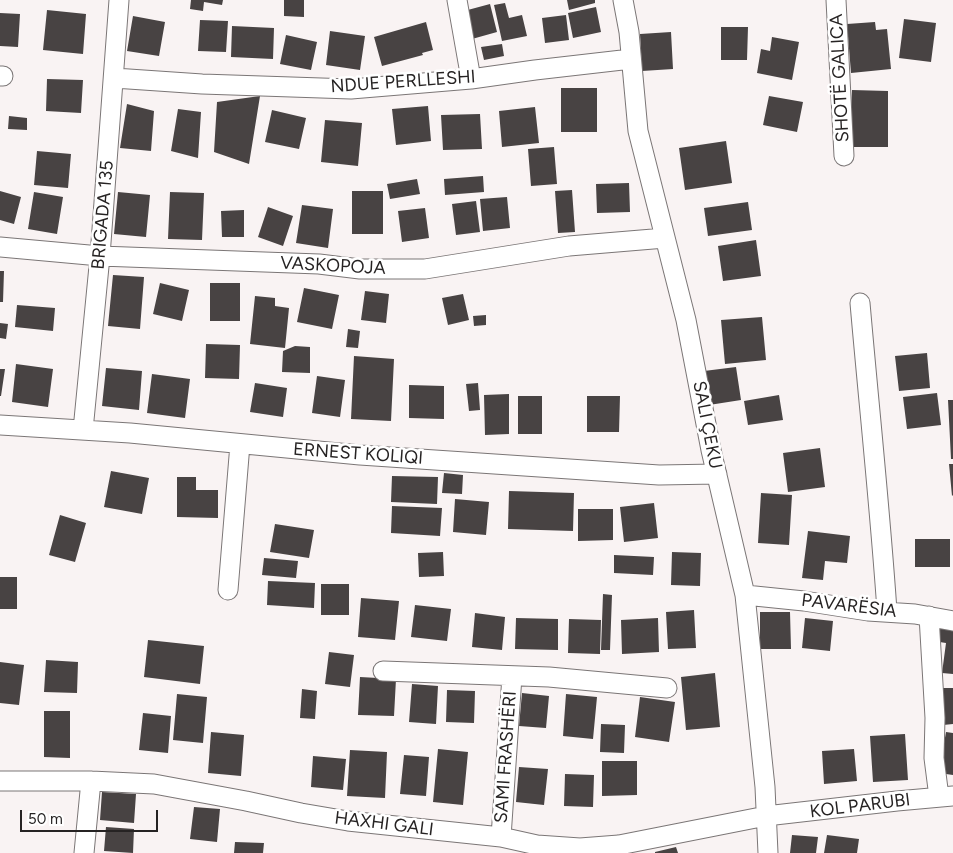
<!DOCTYPE html>
<html>
<head>
<meta charset="utf-8">
<style>
  body { margin:0 }
  #map { position:relative; width:953px; height:853px; overflow:hidden; background:#f9f3f3; font-family:Figtree,sans-serif }
  canvas { display:block }
  .scale { position:absolute; left:20px; top:810px; width:138px; height:22px; box-sizing:border-box; border:2px solid #262323; border-top:0; padding-left:6px; font-size:15px; line-height:18px; white-space:nowrap; color:#262323; -webkit-text-stroke:4px #fff; paint-order:stroke }
</style>
</head>
<body>
<div id="map">
<canvas width="953" height="853"></canvas>
<div class="scale">50 m</div>
</div>
<script>
const ctx = document.querySelector('canvas').getContext('2d');
ctx.lineJoin = 'round';
function fill(path, color) {
  ctx.fillStyle = color;
  ctx.fill(path, 'evenodd');
}
function trace(path, color, width, dash) {
  ctx.strokeStyle = color;
  ctx.lineWidth = width;
  ctx.lineCap = dash ? 'butt' : 'round';
  ctx.setLineDash(dash || []);
  ctx.stroke(path);
}
function label(font, color, halo, rows, align = 'center') {
  ctx.font = font + ' Figtree,sans-serif';
  ctx.lineWidth = 5;
  ctx.setLineDash([]);
  ctx.textBaseline = 'middle';
  ctx.strokeStyle = halo;
  ctx.fillStyle = color;
  for (const [text, x, y, turn = 0] of rows) {
    ctx.save();
    ctx.translate(x, y);
    ctx.rotate((+turn || 0) * Math.PI / 180);
    ctx.textAlign = isNaN(turn) ? turn : align;
    if (halo) ctx.strokeText(text, 0, 0);
    ctx.fillText(text, 0, 0);
    ctx.restore();
  }
}
const building = new Path2D(`
  M191,0H223L222,5L204,2L203,11L190,9Z
  M284,0H304V17L284,16Z
  M567,0H595V3L569,10Z
  M505,3L509,18L522,15L527,36L502,41L494,5Z
  M490,4L497,32L472,39L464,11Z
  M596,7L601,32L573,38L568,13Z
  M47,10L86,14L83,54L43,50Z
  M0,13L20,14L18,47L0,46Z
  M566,15L569,40L545,43L542,18Z
  M133,16L165,22L159,56L127,51Z
  M904,19L936,23L931,62L899,58Z
  M200,20L228,21L226,52L198,51Z
  M426,22L433,50L422,53L423,55L382,66L374,37Z
  M875,22L876,30L887,29L891,69L851,73L847,24Z
  M232,26L274,28L273,59L231,57Z
  M721,27H748L747,60H721Z
  M330,31L365,36L360,70L326,65Z
  M671,32L673,69L642,71L640,34Z
  M286,35L317,42L311,70L280,64Z
  M772,37L799,42L792,80L757,73L761,49L770,51Z
  M502,44L504,56L484,60L481,47Z
  M47,79L83,80L81,113L46,111Z
  M561,88H597V132H561Z
  M852,90L888,91V147H844L836,111H851Z
  M260,96L249,164L214,152L217,102Z
  M769,96L803,102L797,132L763,125Z
  M127,104L154,111L151,151L120,148Z
  M428,106L431,141L396,145L392,109Z
  M535,107L539,143L502,147L499,111Z
  M178,109L201,112L198,158L171,151Z
  M272,110L306,118L299,149L265,142Z
  M480,114L482,149L443,150L441,115Z
  M9,116L27,118V130L8,129Z
  M325,120L362,123L358,166L321,162Z
  M726,141L732,183L685,190L679,148Z
  M554,147L557,184L531,186L528,149Z
  M37,151L71,154L68,188L34,185Z
  M483,176L484,192L445,195L444,179Z
  M417,179L420,194L390,199L387,184Z
  M629,183L630,212L597,213L596,184Z
  M572,190L575,232L558,233L555,191Z
  M0,191L21,197L14,224L0,220Z
  M352,191H383V234H352Z
  M34,192L63,197L57,234L28,229Z
  M118,192L150,195L146,237L114,234Z
  M170,192L204,193L202,240L168,239Z
  M507,197L510,228L483,231L480,199Z
  M476,201L480,232L456,235L452,204Z
  M748,202L752,230L708,236L704,208Z
  M302,205L333,209L328,248L296,243Z
  M268,207L293,216L283,246L258,237Z
  M425,208L429,238L402,242L398,211Z
  M244,210V237H222L221,211Z
  M756,240L761,276L723,281L718,246Z
  M0,271H4L3,302H0Z
  M113,275L144,277L140,329L108,326Z
  M160,283L189,290L182,321L153,314Z
  M210,283H240V321H210Z
  M304,288L339,295L332,329L297,322Z
  M365,291L389,294L386,323L361,320Z
  M463,294L469,320L448,325L442,298Z
  M255,296L275,298V306L289,308L285,348L250,344Z
  M17,305L55,308L53,331L15,327Z
  M486,315V325L474,326L473,316Z
  M762,317L766,360L725,364L721,320Z
  M0,323L8,324L6,339L0,338Z
  M348,329L360,331L358,348L346,347Z
  M206,344L240,345L239,379L205,378Z
  M295,346L310,347V373L282,372L283,351Z
  M927,353L930,388L899,391L895,356Z
  M354,356L394,359L391,421L351,419Z
  M16,364L53,369L48,407L12,402Z
  M736,367L741,400L709,405L704,371Z
  M106,368L142,371L139,410L102,406Z
  M0,369H5L1,396H0Z
  M152,374L190,379L185,418L147,413Z
  M317,376L345,380L340,417L312,413Z
  M255,383L287,388L283,417L250,412Z
  M478,383L480,410L469,411L466,384Z
  M409,385L444,386V419L409,418Z
  M937,393L941,425L907,429L903,397Z
  M509,394V434L485,435L484,395Z
  M779,395L783,420L748,425L744,401Z
  M518,396H542V434H518Z
  M587,396H620L619,432H587Z
  M948,400H953V459H951Z
  M820,448L825,487L788,492L783,453Z
  M949,464H953V495L952,496Z
  M111,471L149,478L142,514L104,507Z
  M444,473L463,475L462,494L442,493Z
  M392,476L438,477L437,504L391,502Z
  M177,477H196V490H218V518L177,517Z
  M509,491L574,493L573,531L508,529Z
  M761,493L792,495L789,545L758,543Z
  M455,499L489,502L486,535L453,532Z
  M654,503L658,538L624,542L620,507Z
  M392,506L442,508L440,536L391,533Z
  M578,509H613V540L578,541Z
  M60,515L86,523L75,562L49,555Z
  M275,524L314,530L309,558L270,552Z
  M808,531L850,536L847,563L825,561L823,580L802,578Z
  M915,539H950V567H915Z
  M443,552L444,576L419,577L418,553Z
  M672,552L701,553L700,586L671,585Z
  M614,555L654,557L653,575L614,573Z
  M264,558L298,561L296,578L262,575Z
  M0,577H17V609H0Z
  M268,581L315,583L314,608L267,605Z
  M321,584H349V615H321Z
  M603,594L612,595L610,650H601Z
  M361,598L399,601L395,640L358,637Z
  M415,605L451,609L447,641L411,637Z
  M694,610L696,648L668,649L666,612Z
  M760,612H790L791,649H760Z
  M475,613L505,617L502,650L472,647Z
  M516,618L558,619V650L515,649Z
  M658,618L659,652L622,654L621,620Z
  M805,618L833,621L830,651L802,648Z
  M569,619L601,620L600,654L568,653Z
  M936,624L953,627V674L942,673L946,643L933,641Z
  M148,640L204,646L200,684L144,677Z
  M329,652L354,655L350,687L325,684Z
  M46,660L78,662L77,693L44,692Z
  M0,662L24,665L19,705L0,703Z
  M715,673L720,727L686,730L681,677Z
  M360,677L396,679L394,716L358,715Z
  M412,684L438,686L436,724L409,722Z
  M940,688H953V724L943,725Z
  M302,689L317,691L315,719L300,718Z
  M447,690L475,691L474,723L446,722Z
  M522,693L549,696L546,728L519,726Z
  M177,694L207,697L203,743L173,740Z
  M566,694L597,697L593,739L563,736Z
  M640,697L675,702L669,742L635,737Z
  M44,711H70V758L44,757Z
  M143,713L171,716L168,753L139,750Z
  M601,724L625,725L624,753L600,752Z
  M211,732L244,735L241,776L208,773Z
  M946,732L953,733V775L939,773Z
  M905,734L908,780L873,782L870,736Z
  M438,749L468,752L463,805L433,802Z
  M854,749L857,781L824,784L822,751Z
  M350,750L387,752L385,798L347,796Z
  M404,755L429,757L426,796L400,794Z
  M313,756L346,759L343,790L311,787Z
  M602,761H637V795L602,796Z
  M519,767L548,769L544,805L516,802Z
  M565,774L594,775L593,807L564,806Z
  M102,792L136,794L134,823L100,820Z
  M194,807L220,809L217,842L190,839Z
  M106,827L134,829L133,853L104,851Z
  M792,835L818,837L816,853H790Z
  M827,835L859,839L857,853H824Z
  M235,842L264,843L263,853H234Z
  M676,847L678,853H655V852Z`);
const minor = new Path2D(`
  M457,0L471,79
  M623,0L629,32L638,131L686,320L711,450L745,595L765,787L768,853
  M836,0L844,156
  M0,76H3
  M114,78L202,84L351,89L471,79L535,70L631,59
  M0,247L100,256L319,264L360,269H425L569,246L665,238
  M860,303C869,406 880,508 887,611
  M0,425L130,433L360,455L659,475L717,474
  M83,430L100,256L119,0
  M228,590L240,444
  M745,595L804,601L868,611L915,614L953,621
  M929,616L935,718L934,758L939,797
  M383,671L549,677L667,688
  M0,781H91L154,784L246,801L301,813L348,821L501,837L537,845L580,848L619,845L766,816L897,801L953,796
  M501,837L512,676
  M84,853L91,781`);
const streetNames = [
  ["SHOTË GALICA",840,78,-93],
  ["NDUE PERLLESHI",403,82,-4],
  ["BRIGADA 135",103,215,-85],
  ["VASKOPOJA",333,266,3],
  ["SALI ÇEKU",707,425,79],
  ["ERNEST KOLIQI",358,454,4],
  ["PAVARËSIA",849,606,7],
  ["SAMI FRASHËRI",506,757,-86],
  ["KOL PARUBI",860,806,-7],
  ["HAXHI GALI",384,824,7]
];
fill(building, '#484343');
trace(minor, '#7b7676', 21);
trace(minor, '#fff', 19);
label('18px', '#262323', '#fff', streetNames);
</script>
</body>
</html>
